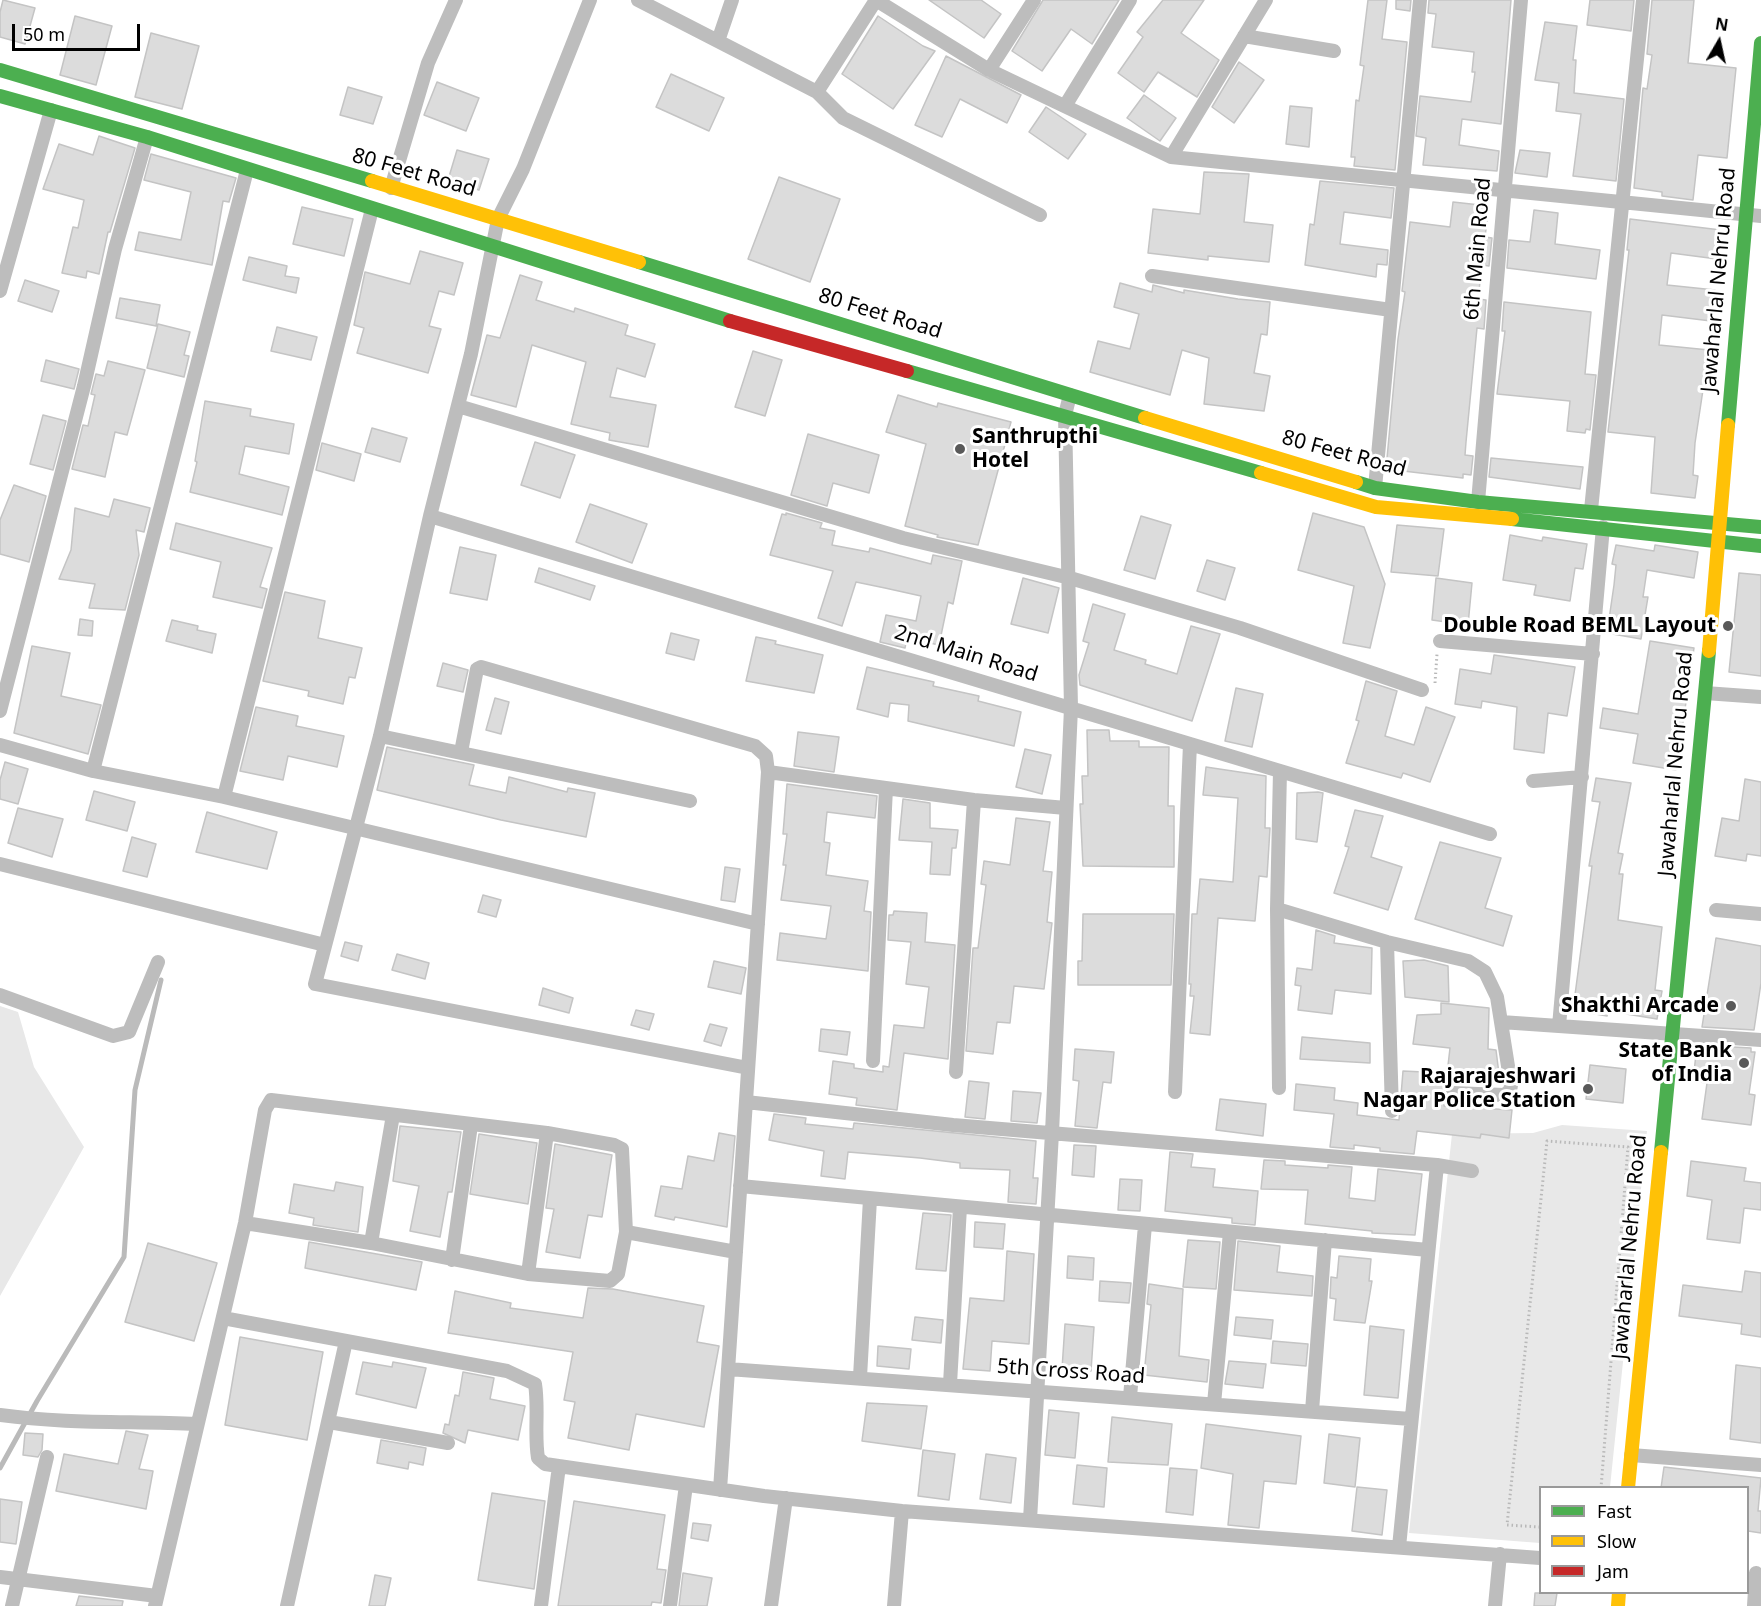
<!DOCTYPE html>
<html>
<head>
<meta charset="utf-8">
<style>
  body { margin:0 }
  #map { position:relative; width:1761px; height:1606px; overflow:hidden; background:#fff; font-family:"Noto Sans",sans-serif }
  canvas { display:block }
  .legend { position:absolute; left:1539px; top:1486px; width:210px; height:108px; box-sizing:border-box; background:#fff; border:2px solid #999; margin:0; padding:8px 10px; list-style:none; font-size:18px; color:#000 }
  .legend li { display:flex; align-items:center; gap:12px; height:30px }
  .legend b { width:30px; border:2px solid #999 }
  .north { position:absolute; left:1689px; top:12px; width:60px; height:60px; -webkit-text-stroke:4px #fff; paint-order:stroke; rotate:9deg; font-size:16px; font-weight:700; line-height:24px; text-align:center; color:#000 }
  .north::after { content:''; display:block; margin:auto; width:21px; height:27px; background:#000; clip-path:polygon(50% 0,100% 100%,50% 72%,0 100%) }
  .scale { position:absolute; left:12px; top:24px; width:128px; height:27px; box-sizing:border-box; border:3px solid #000; border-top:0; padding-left:8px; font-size:18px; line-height:21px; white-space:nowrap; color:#000; -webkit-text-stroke:4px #fff; paint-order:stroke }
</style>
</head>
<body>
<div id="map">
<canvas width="1761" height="1606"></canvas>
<ul class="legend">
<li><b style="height:8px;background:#4caf50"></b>Fast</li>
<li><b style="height:8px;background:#ffc107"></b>Slow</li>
<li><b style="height:8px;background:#c62828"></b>Jam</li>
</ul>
<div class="north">N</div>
<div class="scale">50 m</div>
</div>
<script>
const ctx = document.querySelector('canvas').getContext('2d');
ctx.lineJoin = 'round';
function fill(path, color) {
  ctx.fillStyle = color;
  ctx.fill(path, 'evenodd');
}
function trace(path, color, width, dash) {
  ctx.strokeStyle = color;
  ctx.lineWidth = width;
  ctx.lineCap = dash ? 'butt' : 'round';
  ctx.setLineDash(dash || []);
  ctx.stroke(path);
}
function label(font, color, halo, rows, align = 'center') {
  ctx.font = font + ' "Noto Sans",sans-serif';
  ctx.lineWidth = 6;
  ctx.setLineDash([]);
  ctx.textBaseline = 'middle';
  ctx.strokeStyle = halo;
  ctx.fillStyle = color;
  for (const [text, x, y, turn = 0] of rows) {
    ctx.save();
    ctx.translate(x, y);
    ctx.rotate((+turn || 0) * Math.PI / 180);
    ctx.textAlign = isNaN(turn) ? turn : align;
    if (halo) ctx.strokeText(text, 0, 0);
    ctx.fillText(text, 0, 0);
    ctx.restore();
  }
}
const green = new Path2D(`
  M0,1006L18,1012L34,1067L84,1147L0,1296Z
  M1562,1125L1647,1131L1610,1487L1540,1488V1543L1409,1533L1452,1134L1533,1133Z`);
const stream = new Path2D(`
  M0,1468L37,1401L124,1257L135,1090L161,980`);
const building = new Path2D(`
  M3,0L35,8L25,44L0,37V12Z
  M929,0H981L1001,14L984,38Z
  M1043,0H1119L1092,44L1071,29L1042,71L1012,51Z
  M1163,0H1204L1181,33L1219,60L1197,97L1158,72L1144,92L1118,73L1143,37L1137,32Z
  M1368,0H1387L1382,39L1407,42L1395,170L1354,166L1355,157H1351L1356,100L1359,101L1364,66L1360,65Z
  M1396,0H1411L1410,11L1396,9Z
  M1429,0H1511L1501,124L1462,119L1459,145L1499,151L1497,171L1423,165L1426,138L1416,136L1420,96L1471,102L1475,72H1472L1474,52L1432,47L1436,14L1428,13Z
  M1590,0H1634L1631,31L1587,25Z
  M1652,0H1694L1688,63L1736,68L1727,158L1698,155L1693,200L1662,196V192L1634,188L1643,88L1647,89L1652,55L1647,54Z
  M75,16L112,26L96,85L60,75Z
  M878,16L923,46L935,51L893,109L842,74Z
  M1545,22L1577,26L1573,60H1576L1574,93L1624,99L1616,181L1573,176L1581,114L1556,111L1559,83L1535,80Z
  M151,33L199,46L182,109L135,97Z
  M946,56L1021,95L1007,123L960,99L942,137L915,125Z
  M1239,62L1264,80L1234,123L1212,107Z
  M671,74L724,98L709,131L656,107Z
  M437,82L479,98L466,131L424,115Z
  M348,87L382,97L373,124L340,115Z
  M1144,95L1176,118L1160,141L1127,118Z
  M1290,106L1312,108L1309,147L1286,144Z
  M1046,107L1086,134L1068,159L1029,132Z
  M99,136L135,148L110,232H108L99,274L87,271L86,278L62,273L73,227L78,228L84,200L43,189L59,144L93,155Z
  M457,150L489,159L479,190L448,180Z
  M1520,150L1550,153L1547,177L1515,173Z
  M151,154L236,178L229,202L223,201L212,265L135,250L139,232L181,240L191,192L144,180Z
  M1204,172L1249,174L1244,222L1273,225L1269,262L1208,256V260L1148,253L1153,209L1200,214Z
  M779,177L840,199L810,282L748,259Z
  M1320,181L1394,188L1391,218L1344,212L1340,244L1388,250L1387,265L1377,264L1376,277L1305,265L1310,224L1314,225Z
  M1453,202L1489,206L1485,237L1492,238L1489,266L1482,265L1478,299L1486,300L1484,329L1477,328L1466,442L1465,455L1473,456L1471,475L1463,474V478L1386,469L1398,339L1405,292L1402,291L1410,222L1450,227Z
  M302,207L353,219L344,256L293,244Z
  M1534,210L1558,213L1555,244L1600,250L1596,279L1507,268L1509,240L1530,242Z
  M1630,219L1721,230L1717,259L1671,253L1667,285L1715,290L1711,321L1662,315L1659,345L1709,350L1695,443L1693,475L1698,476L1695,498L1651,493L1655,437L1608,432L1629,250H1627Z
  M420,251L463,263L454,295L439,291L429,326L441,329L428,373L357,353L364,328L354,325L365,272L410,284Z
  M249,257L287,266L285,276L299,278L296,293L243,280Z
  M520,275L542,282L536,300L574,312L575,308L628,325L625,335L655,344L645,377L617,368L610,397L656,405L648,447L609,440L610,433L571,424L586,362L532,345L516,407L471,395L487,335L500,338Z
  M25,280L59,291L52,312L18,301Z
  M1120,283L1152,292L1153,285L1184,293V290L1238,299L1270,302L1267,335L1261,334L1254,373L1270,376L1264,411L1204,404L1209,358L1182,350L1170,395L1090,372L1098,341L1130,349L1139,314L1114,307Z
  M120,298L160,305L156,326L116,318Z
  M1504,302L1591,312L1585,374L1596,375L1590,430L1586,429L1585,433L1567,431L1570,401L1497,394L1505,331H1502Z
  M158,324L190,332L184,355L189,356L184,377L147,368Z
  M277,327L317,337L311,360L271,351Z
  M753,351L782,360L765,416L735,407Z
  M46,360L79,369L74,389L41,381Z
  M108,361L145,370L127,435L115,432L105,477L72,469L83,425L88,426L95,395L91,394L96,374L104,376Z
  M898,395L937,407L938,403L1011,422L978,545L937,537L938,535L905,526L926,444L886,432Z
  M205,401L251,409L250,416L294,424L289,454L245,446L239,474L289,487L282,515L190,492L197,462L195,461Z
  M43,415L66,421L53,470L30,464Z
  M372,428L407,438L400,462L365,452Z
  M808,434L879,455L869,493L833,483L827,506L791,495Z
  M535,442L575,455L560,498L521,485Z
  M322,443L361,454L354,481L316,470Z
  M1491,458L1583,467L1580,489L1489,477Z
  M14,485L46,496L29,562L0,554V520Z
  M114,499L150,508L144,532L136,530L139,555L125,610L89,608L95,584L59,579L71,550L75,508L109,517Z
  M590,504L647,524L632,563L576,542Z
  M786,513L822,523L820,528L835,531L832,545L869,552L870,548L931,564L933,555L962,561L953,604L948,602L939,645L907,638L905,648L880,642L886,615L916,621L921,596L885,588L856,582L842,626L818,618L833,571L770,555L782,514L786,515Z
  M1313,513L1364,527L1385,584L1370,648L1343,643L1354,586L1298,570Z
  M1141,516L1171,525L1155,579L1124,570Z
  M176,523L272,548L260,587L267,589L262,608L213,597L221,562L170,549Z
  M1397,525L1444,529L1438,576L1391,572Z
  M1510,535L1542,541L1543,537L1587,544L1583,569L1575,568L1570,601L1534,595L1536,585L1503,580Z
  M1616,545L1654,551L1655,545L1698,552L1694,578L1647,570L1643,597H1648L1641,639L1607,633L1614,585L1616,565L1612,564Z
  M460,547L496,555L487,600L450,593Z
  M1207,560L1235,568L1225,600L1197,591Z
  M539,568L595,586L590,600L535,582Z
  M1739,573L1761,575V676L1729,672Z
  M1023,578L1059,588L1048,633L1011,624Z
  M1436,578L1472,583L1468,625L1432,620Z
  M285,592L325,601L318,638L362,648L355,678L349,677L343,704L308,696L309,691L263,681Z
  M1093,604L1125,614L1114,650L1146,660L1145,664L1177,674L1191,626L1220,634L1192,721L1080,685L1079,675L1089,643L1083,641Z
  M80,619L93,621L92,636L78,635Z
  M172,620L198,626L197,630L216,634L212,653L166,641Z
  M671,633L699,640L694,660L666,653Z
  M756,637L776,641L775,644L823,655L814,693L746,681Z
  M1650,641L1694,648L1676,770L1633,763L1638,734L1600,728L1603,708L1638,714Z
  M32,646L70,653L61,696L101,705L88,754L14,733Z
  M1494,655L1575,667L1567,716L1548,713L1544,753L1514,749L1517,707L1482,701L1481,708L1455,704L1460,669L1491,674Z
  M443,663L468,670L463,692L437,686Z
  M867,667L934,682L933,686L979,696L978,701L1021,712L1014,746L908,721L909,705L890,703L888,717L857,709Z
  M1366,681L1397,691L1385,736L1414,745L1426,707L1455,717L1430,782L1403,773L1401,778L1346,763L1359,721L1356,720Z
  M1236,688L1263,694L1252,747L1225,741Z
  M495,698L509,702L501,734L486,730Z
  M256,707L298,716L296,726L344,736L337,767L288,756L283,780L240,771Z
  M1087,730H1109L1110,741H1139V747H1169L1168,806H1174V867L1083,866L1080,804H1083L1082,776H1088Z
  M798,732L839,737L834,772L794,766Z
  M387,747L474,765L469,785L506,793L509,777L567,792L568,788L595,793L586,837L501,820L377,790Z
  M1025,749L1051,755L1042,794L1016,787Z
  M5,762L28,769L18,804L0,799V780Z
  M1206,767L1266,776L1265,828H1270L1267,877L1259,876L1255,921L1218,918L1210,1035L1190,1033L1194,996H1190L1191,984H1189L1192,914H1197L1200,879L1233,882L1238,798L1203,795Z
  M1596,778L1631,783L1618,853L1623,854L1619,874H1623L1618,920L1662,927L1655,990L1662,991L1657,1019L1608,1011L1607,1016L1573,1010L1592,866H1589L1600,802L1592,801Z
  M1745,779L1761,782V856L1747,854L1746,861L1715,856L1722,818L1739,821Z
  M787,784L877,796L875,818L827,812L824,842L830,843L826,875L868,881L864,911L871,912L868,971L777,960L780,933L826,939L831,906L781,900L786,865H783L787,834H783Z
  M94,791L135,802L127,831L86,820Z
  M1318,792L1323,793L1317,842L1296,839L1297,793Z
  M903,799L930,803V828L958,830L956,848H952L950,875L930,874L932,842L899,840Z
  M18,808L63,819L52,857L8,843Z
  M1355,810L1383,816L1371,857L1402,867L1388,910L1334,893L1349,847L1345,846Z
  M207,812L277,832L267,869L196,852Z
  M1016,818L1050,822L1043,871L1052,872L1047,922L1052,923L1044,989L1014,986L1010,1023L997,1022L993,1054L966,1051L973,948H978L986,885L981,884L984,861L1010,865Z
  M132,837L156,844L147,877L123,871Z
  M1440,842L1501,858L1485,908L1512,916L1503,946L1415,919Z
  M725,867L740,869L735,902L721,900Z
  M483,895L501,900L496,917L478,912Z
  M894,911L927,913L925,942L955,945L948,1059L904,1053L897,1110L856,1105L857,1098L829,1094L833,1061L854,1064V1068L883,1072V1066L889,1067L894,1025L924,1028L929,987L906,984L911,942L888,940L889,915H893Z
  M1083,914H1174L1171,985H1078V961H1082Z
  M1316,930L1335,936L1334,943L1372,948L1371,994L1335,990L1332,1014L1298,1010L1301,986L1295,985L1297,968L1312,970Z
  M1716,938L1761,946V983L1754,1030L1702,1027Z
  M345,942L362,946L358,961L341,956Z
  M397,954L429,963L425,979L392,970Z
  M1424,960L1448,966L1449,1002L1405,997L1403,961Z
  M714,961L746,968L741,994L708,987Z
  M543,988L573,998L569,1013L539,1005Z
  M1441,1003L1489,1008L1488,1049L1496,1050L1499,1074L1477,1072V1077L1447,1074L1450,1048L1413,1044L1417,1015L1441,1014Z
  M636,1010L654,1014L649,1030L631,1025Z
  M710,1024L727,1028L721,1046L704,1041Z
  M821,1029L850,1032L847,1055L819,1051Z
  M1302,1037L1370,1043V1063L1300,1059Z
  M1697,1045L1751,1048V1052H1755L1749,1094L1755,1095L1751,1125L1702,1119L1707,1083L1693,1081Z
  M1075,1049L1114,1052L1111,1083L1103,1082L1097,1128L1075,1126L1079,1081L1073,1080Z
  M1590,1065L1626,1069L1623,1103L1586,1099Z
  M1403,1071L1445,1073L1444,1106L1512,1110L1509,1138L1481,1134L1480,1138L1417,1131L1414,1154L1380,1151V1148L1354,1145V1149L1330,1147L1334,1114L1294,1110L1296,1084L1335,1088L1334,1100L1358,1103L1357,1115L1399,1120Z
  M969,1081L989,1083L985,1119L965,1117Z
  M1013,1091L1041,1093L1037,1123L1011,1121Z
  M1220,1099L1266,1104L1263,1136L1216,1130Z
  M774,1114L806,1118L805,1124L853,1129L854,1123L1036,1141L1033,1178H1038L1036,1204L1008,1202L1010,1170L960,1168V1163L920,1158L848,1152L845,1179L821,1176L824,1151L769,1140Z
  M400,1126L461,1132L452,1192H448L440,1237L410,1231L419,1186L393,1181Z
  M719,1133L735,1136L727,1227L675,1217L674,1220L655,1216L661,1186L682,1189L688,1156L714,1161Z
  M479,1134L537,1143L528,1204L470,1194Z
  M555,1144L612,1155L602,1217L588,1215L580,1258L546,1252L554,1209L546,1208Z
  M1074,1145L1096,1146L1094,1177L1072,1175Z
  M1170,1152L1193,1154L1191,1167L1215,1169L1213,1187L1258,1191L1255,1225L1232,1223V1218L1165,1211Z
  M1264,1160L1285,1161V1165L1328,1168V1165L1352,1167L1349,1198L1375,1201L1378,1169L1422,1174L1415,1235L1372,1233V1231L1305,1224L1308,1190L1261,1189Z
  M1691,1161L1746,1168L1744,1181L1761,1183V1210L1744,1208L1740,1243L1707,1239L1712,1200L1687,1196Z
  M1120,1179L1142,1180L1140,1211L1118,1210Z
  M336,1182L363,1187L358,1232L313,1225L314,1218L289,1213L294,1184L334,1191Z
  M923,1213L951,1215L946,1271L916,1269Z
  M975,1222L1005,1224L1003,1249L974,1247Z
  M1188,1240L1220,1242L1216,1289L1183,1287Z
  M1238,1241L1280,1246L1277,1272L1313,1276L1312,1296L1234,1290Z
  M309,1242L422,1262L416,1290L305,1268Z
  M148,1243L217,1263L194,1341L125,1322Z
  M1007,1251L1034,1254L1029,1344L992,1341L990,1371L963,1369L970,1298L1004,1301Z
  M1068,1256L1094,1258L1093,1280L1067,1278Z
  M1339,1256L1371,1259L1369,1281H1372L1365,1323L1334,1320L1336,1299L1330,1298L1331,1277L1337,1278Z
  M1745,1271L1761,1273V1337L1741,1334L1742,1324L1679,1316L1683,1285L1742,1292Z
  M1100,1281L1131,1283L1129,1303L1099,1301Z
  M1149,1284L1183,1289L1179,1356L1209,1360L1207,1382L1144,1375L1151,1305L1147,1304Z
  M588,1288L613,1289L704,1306L697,1342L719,1346L704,1427L636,1414L629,1450L568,1438L575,1402L564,1400L573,1352L448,1333L455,1291L511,1303L510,1308L583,1318Z
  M915,1317L943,1320L941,1343L912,1340Z
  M1236,1317L1273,1320L1271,1339L1234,1335Z
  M1065,1324L1094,1327L1091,1371L1062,1369Z
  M1370,1326L1404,1330L1398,1398L1364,1395Z
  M240,1337L323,1352L307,1440L225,1425Z
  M1273,1341L1308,1344L1306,1366L1271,1363Z
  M878,1346L911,1349L909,1369L877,1366Z
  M1229,1361L1266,1364L1263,1388L1225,1384Z
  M363,1362L392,1367L393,1362L426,1368L416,1408L356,1394Z
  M1736,1365L1761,1368V1443L1730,1439Z
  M463,1372L494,1378L490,1399L525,1406L518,1440L468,1430L465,1443L443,1433L445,1424L449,1425L455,1395L459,1396Z
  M867,1403L927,1406L921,1449L862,1441Z
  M1049,1410L1079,1413L1075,1458L1045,1455Z
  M1112,1417L1172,1424L1168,1465L1108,1462Z
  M1206,1424L1301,1436L1296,1484L1264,1481L1259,1528L1228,1525L1233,1474L1201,1468Z
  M126,1431L148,1435L139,1469L153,1471L146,1509L56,1491L64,1454L118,1464Z
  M25,1433L43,1434L42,1450L38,1457L23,1455Z
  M1329,1434L1360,1438L1355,1487L1324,1483Z
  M381,1440L426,1448L423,1465L409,1462L408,1469L377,1463Z
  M923,1450L955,1454L949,1500L918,1496Z
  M986,1454L1016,1458L1011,1503L980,1499Z
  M1077,1465L1107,1468L1104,1507L1073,1504Z
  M1664,1467L1761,1478L1758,1511H1761V1533L1748,1531V1488H1661Z
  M1170,1468L1197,1470L1193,1515L1166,1512Z
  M1357,1487L1387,1490L1382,1535L1352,1531Z
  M492,1493L545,1501L534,1589L478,1580Z
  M0,1499L22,1502L16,1544L0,1542Z
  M574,1501L665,1515L657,1569L666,1570L661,1603L652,1602L651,1606H558Z
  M693,1523L711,1525L708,1541L691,1538Z
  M683,1573L712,1578L707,1606H679Z
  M375,1575L391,1578L385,1606H369Z
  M1535,1593H1557L1555,1606H1534Z
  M79,1596L123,1601L122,1606H76Z`);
const path = new Path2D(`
  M1435,683L1437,654
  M1540,1527L1507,1525L1547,1141L1628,1147L1601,1488`);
const street = new Path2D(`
  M590,0L523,169L498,219L471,354L430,516L380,736L315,984L748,1068
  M638,0L817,92L876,0
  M876,0L989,70L1171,157L1761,216
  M1244,36L1334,51
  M718,41L732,0
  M989,70L1034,0
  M817,92L843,118L1040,215
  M1065,106L1130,0
  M1171,157L1266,0
  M391,188L428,63L456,0
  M1152,276L1391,310
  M0,291L51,110
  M458,406L903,538L1070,578L1240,628L1422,690
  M1375,488L1420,0
  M1478,502L1521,0
  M1591,510L1643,0
  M430,516L1490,834
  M1440,641L1593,654
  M1705,693L1761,697
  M0,711L84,386L115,249L147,137
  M380,736L690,801
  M0,745L93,771L247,170
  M461,752L477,669L481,667L755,746L766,756L768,772L720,1490
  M93,771L224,797L758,924
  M768,772L974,800L1066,808
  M1533,781L1582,777
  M224,797L372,209
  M0,864L325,945
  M1277,909L1387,942L1468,961L1485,972L1497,997L1511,1085L1510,1091L1504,1095L1452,1093
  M1716,910L1761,914
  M1387,942L1392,1111
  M0,995L113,1036L129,1032L158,962
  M1501,1022L1761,1040
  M1559,1026L1603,527
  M873,1061L886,788
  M956,1072L974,800
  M1279,1088L1277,909L1280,771
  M1175,1092L1190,744
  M746,1102L953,1125L1437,1165L1472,1171
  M547,1133L614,1145L622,1149L626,1232L736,1252
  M740,1186L1428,1250
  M245,1223L371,1243L528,1274L610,1281L618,1274L626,1232
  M371,1243L393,1115
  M452,1260L471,1125
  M223,1318L507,1371L535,1384C539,1409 534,1433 538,1458L545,1464L764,1496L902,1511L1540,1558
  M728,1369L1411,1419
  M860,1377L870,1199
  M950,1384L960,1207
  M1130,1397L1145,1225
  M1214,1404L1230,1232
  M1312,1411L1325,1240
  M0,1415C65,1424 131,1421 196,1424
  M329,1422L448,1443
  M1631,1455L1761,1465
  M1030,1520L1052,1133L1071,708L1065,415L1070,395
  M1399,1547L1437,1165
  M0,1577L157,1596
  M12,1606L47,1457
  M155,1606L245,1223L265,1110L271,1100L547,1133L528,1274
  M287,1606L346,1341
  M541,1606L559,1466
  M670,1606L686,1485
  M771,1606L786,1498
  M894,1606L902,1511
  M1495,1606L1500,1554
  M1754,1606L1756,1573`);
const fast = new Path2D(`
  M0,70L372,181
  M0,96L147,137L730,321
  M639,262L1145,418
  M907,371L1261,473
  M1728,425L1761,43
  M1356,482L1375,488L1478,502L1761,527
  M1512,519L1761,546
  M1661,1152L1709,651`);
const slow = new Path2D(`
  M372,181L639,262
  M1145,418L1356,482
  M1261,473L1376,507L1512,519
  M1709,651L1728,425
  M1628,1488L1661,1152
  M1618,1606L1619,1592`);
const jam = new Path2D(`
  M730,321L907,371`);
const markers = [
  [960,449,6,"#595959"],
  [1728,626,6,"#595959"],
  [1731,1006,6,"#595959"],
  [1744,1063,6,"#595959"],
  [1588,1089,6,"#595959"]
];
const streetNames = [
  ["80 Feet Road",414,173,16],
  ["6th Main Road",1478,249,-85],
  ["Jawaharlal Nehru Road",1719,280,-85],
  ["80 Feet Road",880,314,17],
  ["80 Feet Road",1344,454,15],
  ["2nd Main Road",966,654,17],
  ["Jawaharlal Nehru Road",1676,764,-85],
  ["Jawaharlal Nehru Road",1630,1247,-85],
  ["5th Cross Road",1071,1372,4]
];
const poiNames = [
  ["Santhrupthi",972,437,"left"],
  ["Hotel",972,461,"left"],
  ["Double Road BEML Layout",1716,626],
  ["Shakthi Arcade",1719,1006],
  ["State Bank",1732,1051],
  ["of India",1732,1075],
  ["Rajarajeshwari",1576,1077],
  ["Nagar Police Station",1576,1101]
];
fill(green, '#e8e8e8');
trace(stream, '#bababa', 5);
fill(building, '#dcdcdc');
trace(building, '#c4c4c4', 1.5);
trace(path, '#b8b8b8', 3, [1.5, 3]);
trace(street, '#bdbdbd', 14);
trace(fast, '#4caf50', 14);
trace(slow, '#ffc107', 14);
trace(jam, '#c62828', 14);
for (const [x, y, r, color] of markers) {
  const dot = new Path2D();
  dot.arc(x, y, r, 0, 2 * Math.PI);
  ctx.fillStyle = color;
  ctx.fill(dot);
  trace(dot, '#fff', 2);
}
label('21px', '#000', '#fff', streetNames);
label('bold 21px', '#000', '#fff', poiNames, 'right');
</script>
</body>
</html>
